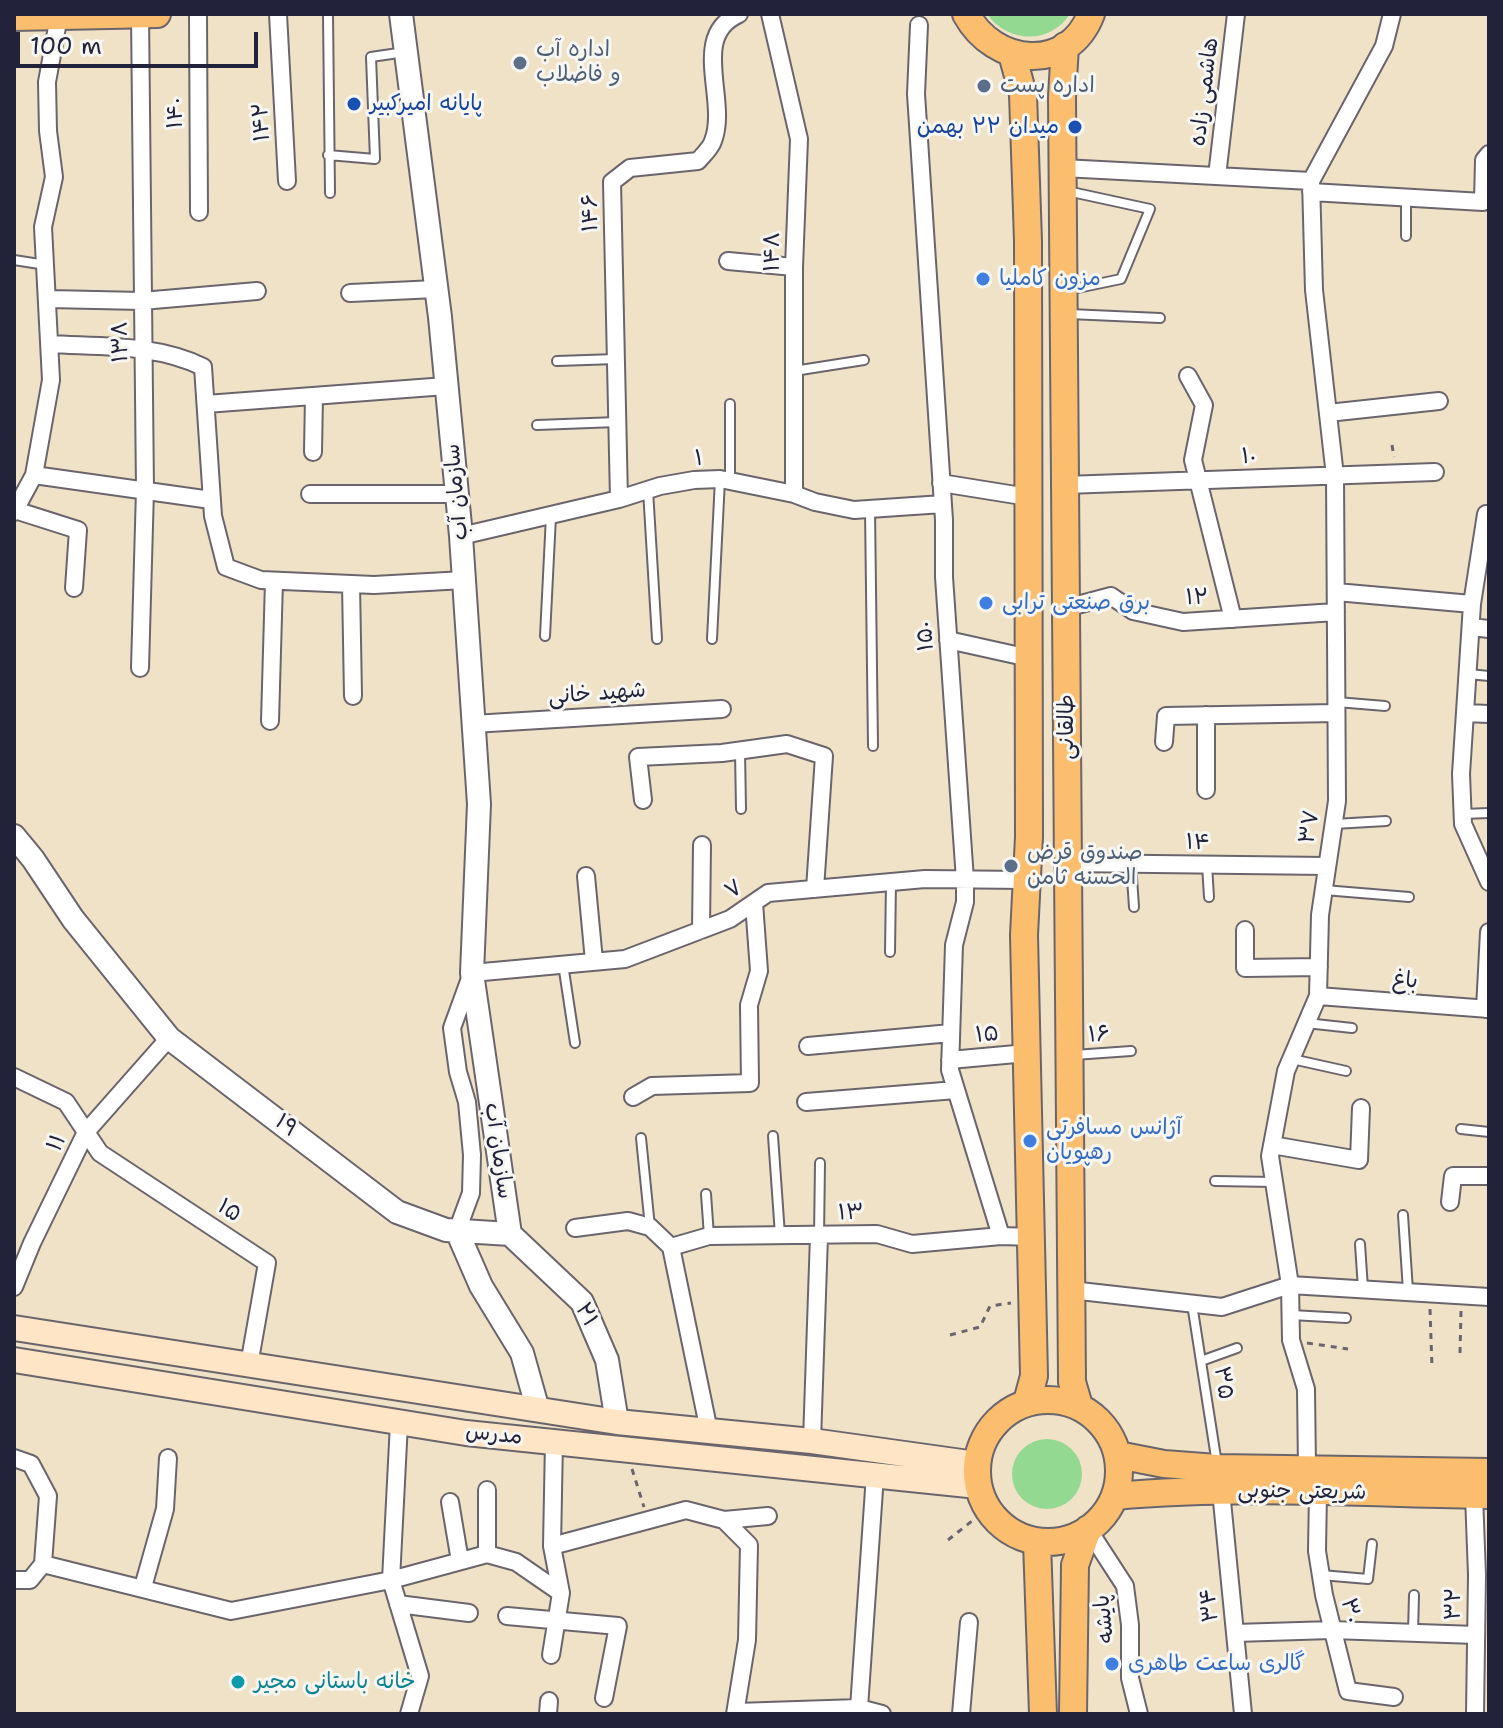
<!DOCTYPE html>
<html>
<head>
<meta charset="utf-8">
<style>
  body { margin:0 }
  #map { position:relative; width:1503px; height:1728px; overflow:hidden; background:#f0e2c7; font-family:"Shantell Sans",sans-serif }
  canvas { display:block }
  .frame { position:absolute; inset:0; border:16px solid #22223b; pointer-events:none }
  .scale { position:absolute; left:16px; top:32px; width:242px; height:36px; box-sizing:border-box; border:4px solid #22223b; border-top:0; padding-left:10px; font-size:24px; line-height:28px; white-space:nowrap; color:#22223b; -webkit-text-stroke:6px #f6f6f2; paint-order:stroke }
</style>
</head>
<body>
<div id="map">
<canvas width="1503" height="1728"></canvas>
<div class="frame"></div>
<div class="scale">100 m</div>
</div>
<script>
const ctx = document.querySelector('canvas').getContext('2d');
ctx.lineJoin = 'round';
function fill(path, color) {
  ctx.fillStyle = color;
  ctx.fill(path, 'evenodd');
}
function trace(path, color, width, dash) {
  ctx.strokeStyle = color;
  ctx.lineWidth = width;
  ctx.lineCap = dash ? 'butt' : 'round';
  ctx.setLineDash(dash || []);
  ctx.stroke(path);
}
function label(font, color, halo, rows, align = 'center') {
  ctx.font = font + ' "Shantell Sans","Playpen Sans Arabic",sans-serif';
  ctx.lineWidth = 6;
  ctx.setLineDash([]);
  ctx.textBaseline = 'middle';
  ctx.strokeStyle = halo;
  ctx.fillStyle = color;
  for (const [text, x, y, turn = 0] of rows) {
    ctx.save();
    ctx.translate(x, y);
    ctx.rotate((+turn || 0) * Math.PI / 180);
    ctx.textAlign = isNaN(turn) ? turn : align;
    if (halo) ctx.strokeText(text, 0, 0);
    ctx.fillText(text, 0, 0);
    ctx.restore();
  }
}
const green = new Path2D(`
  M987,14H1070C1050,45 1007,43 987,14Z
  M1012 1474a35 35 0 1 1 70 0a35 35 0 1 1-70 0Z`);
const path = new Path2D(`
  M1392,445L1394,457
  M1430,1309L1432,1368
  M950,1335L980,1327L990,1306L1011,1303
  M1307,1343L1348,1349
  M1460,1353L1461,1311
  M632,1469L644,1507
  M948,1540L987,1509`);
const service = new Path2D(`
  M328,14L330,193
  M328,155L375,159L371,57L405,52
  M1067,191L1150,209L1121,279L1068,290
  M1406,197V236
  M14,260L46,265
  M1069,314L1160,318
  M557,361L616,359
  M794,371L864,360
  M537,425L617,422
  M730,481V404
  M648,490L657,639
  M870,510L873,746
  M545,636L551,516
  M712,639L720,479
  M1468,674L1489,676
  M1337,702L1385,706
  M740,751L741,809
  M1463,814L1489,813
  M1334,824L1386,821
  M1131,864L1134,907
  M1207,865L1209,897
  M1324,890L1409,897
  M890,952L891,882
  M563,964L575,1043
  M1306,1023L1352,1028
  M1074,1055L1131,1051
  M1292,1059L1346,1071
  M1461,1129L1489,1132
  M773,1136L780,1235
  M641,1138L650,1227
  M1215,1181L1274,1182
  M706,1194L709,1236
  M1403,1215L1408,1291
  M819,1236L820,1163
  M1360,1244L1363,1289
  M1192,1304L1217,1464
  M1291,1315L1346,1318
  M1201,1361L1237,1348
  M1321,1575L1368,1579L1372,1544
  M1413,1633L1414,1595`);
const minor = new Path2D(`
  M198,14L199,212
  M278,14L287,181
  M770,14L799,139L794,267V494
  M919,25L916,94L944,520V577L965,880V902L954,945L950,1070L1001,1236
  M1063,168L1311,181L1384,46L1392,14
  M1217,176L1236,14
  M1311,192L1483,202L1484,160L1489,154
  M728,261L794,267
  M350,293L436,289
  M49,299L142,301L257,291
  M50,344C101,347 157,344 203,367L213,516L226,567L261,580L374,585L464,580
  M1188,376L1204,405L1193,460L1233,619
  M206,404L446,386
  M1328,413L1439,401
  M313,452L314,396
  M34,475L211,500
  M941,483L1028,497
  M1065,485L1435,472
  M310,494H457
  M619,499L612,182L630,168L698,161C703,155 711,148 713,141C729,100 689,36 739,14
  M15,510L78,530L74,588
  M14,512L34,475L51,380L43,227L54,177L48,131L47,82L59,16
  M461,536L619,499L660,486L694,480L720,479L794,494L815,502L854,510L943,504
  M351,584L353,696
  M1336,592L1472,604L1486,514H1489
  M1472,604L1461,774L1463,824L1489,882
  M1066,608L1111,596L1133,611L1183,622L1336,612
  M1471,627L1489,629
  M948,640L1029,658
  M140,668L145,490L140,14
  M1465,713L1489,714
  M270,721L274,581
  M473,724L722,709
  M1164,742L1166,716L1336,713
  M1206,790V715
  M643,800L638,757L722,753L787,744L824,756L815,889
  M1068,863L1327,866
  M586,876L594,961
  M701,930L702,845
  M1245,930V968L1319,967
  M1318,996L1489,1009
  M1485,1009L1489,932
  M808,1046L951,1033
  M950,1060L1027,1053
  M14,1077L66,1102L100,1153L267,1263L249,1365
  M633,1097L652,1086L750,1083L749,1005L759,971L754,903
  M806,1102L956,1090
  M1272,1145L1359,1160L1361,1108
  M1450,1202L1453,1176H1489
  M575,1228L628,1221L650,1227L671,1247L709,1431
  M457,1231L471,1193L472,1155L467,1102L458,1072L452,1028L472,973L625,959L730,919L768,893L925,879L1027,880
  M671,1247L709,1236L877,1234L912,1244L1001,1236L1033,1237
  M14,1287L32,1243L86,1132L169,1038
  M1071,1290L1222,1307L1290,1285L1489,1297
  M399,1423L391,1580L420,1676L409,1714
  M812,1441L819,1236
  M14,1458L31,1464L48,1496L43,1564
  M1307,1469L1306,1389L1291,1340L1290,1285L1270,1156L1286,1071L1318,996L1320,915L1337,801L1335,476L1314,290L1311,181
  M1221,1491L1243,1714
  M1318,1492L1317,1551L1324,1595L1348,1691L1394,1697
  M1474,1495L1477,1575L1475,1714
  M450,1502L460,1561
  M724,1520L768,1516
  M1088,1529L1125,1586L1130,1625V1678L1139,1714
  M552,1546L686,1510L724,1520L749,1545L747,1640L735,1714
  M487,1554V1490
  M43,1564L231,1611L391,1580L487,1554L516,1562L561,1593
  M14,1580H30L43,1564
  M143,1587L165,1509L168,1458
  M398,1604L469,1613
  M507,1616L618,1626L604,1698
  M1235,1633L1332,1630L1476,1635
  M551,1655L561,1593L552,1546L554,1441
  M859,1708L875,1475
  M736,1712L859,1708L882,1714
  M548,1714L549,1701
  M961,1714L969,1622`);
const tertiary = new Path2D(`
  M401,14L440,317L461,536L479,804L472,973L510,1234
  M14,836L33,859L73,919L169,1038L397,1212L446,1230L510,1234
  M457,1231L481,1286L522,1353L538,1410
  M510,1234L582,1302L607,1360L617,1422`);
const secondary = new Path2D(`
  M14,1328L617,1422L812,1441L976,1464
  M14,1360L466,1433L978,1486`);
const primary = new Path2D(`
  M966,14C994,66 1068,74 1091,14
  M14,17L157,14
  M1065,46L1062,97L1072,1382L1079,1406
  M1012,54L1023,94L1028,241L1029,837L1024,935L1034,1376L1027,1402
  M977 1471a71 71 0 1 1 142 0a71 71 0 1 1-142 0Z
  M1118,1455L1164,1464L1217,1468L1489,1472
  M1115,1496C1239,1485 1365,1493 1489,1495
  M1037,1542L1043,1714
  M1073,1714L1075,1565L1088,1529`);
const markers = [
  [520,63,8,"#5c6f8a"],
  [984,86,8,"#5c6f8a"],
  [354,104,8,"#1a4fb4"],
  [1075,127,8,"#1a4fb4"],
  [983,279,8,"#3f7fe0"],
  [986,603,8,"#3f7fe0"],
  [1011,866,8,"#5c6f8a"],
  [1030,1141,8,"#3f7fe0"],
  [1112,1664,8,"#3f7fe0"],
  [238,1682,8,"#0f9aa8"]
];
const serviceNames = [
  ["اداره آب",536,50],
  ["و فاضلاب",536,75],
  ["اداره پست",1000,86],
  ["صندوق قرض",1027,853],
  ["الحسنه ثامن",1027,878]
];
const streetNames = [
  ["هاشمی زاده",1205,92,-83],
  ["۱۴۰",176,113,-90],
  ["۱۴۲",262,122,-93],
  ["۱۴۶",591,213,-91],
  ["۱۴۸",773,252,-89],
  ["۱۳۸",121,342,-91],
  ["۱۰",1249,457,-2],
  ["۱",699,459,-5],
  ["سازمان آب",457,492,-95],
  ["۱۲",1197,598,-1],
  ["۱۵۰",926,636,-94],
  ["شهید خانی",597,694,-4],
  ["طالقانی",1067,727,-90],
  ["۳۷",1310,827,-81],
  ["۱۴",1198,843,1],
  ["۷",734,890,-34],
  ["باغ",1405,981,4],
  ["۱۵",987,1035,-5],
  ["۱۶",1099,1035,-4],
  ["۱۹",286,1126,37],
  ["۱۱",57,1143,-64],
  ["سازمان آب",498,1151,82],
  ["۱۵",229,1211,33],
  ["۱۳",851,1213,-2],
  ["۲۱",586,1315,62],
  ["۳۵",1223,1383,81],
  ["مدرس",494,1435,6],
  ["شریعتی جنوبی",1302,1492,1],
  ["۳۲",1454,1604,-89],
  ["۳۴",1210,1605,-96],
  ["۳۰",1350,1611,77],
  ["پایشه",1105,1619,-96]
];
const transitNames = [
  ["پایانه امیرکبیر",370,104],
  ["میدان ۲۲ بهمن",1059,127,"right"]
];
const shopNames = [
  ["مزون کاملیا",999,279],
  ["برق صنعتی ترابی",1002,603],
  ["آژانس مسافرتی",1046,1128],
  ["رهپویان",1046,1153],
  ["گالری ساعت طاهری",1128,1664]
];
const cultureNames = [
  ["خانه باستانی مجیر",254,1682]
];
fill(green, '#94d992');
trace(service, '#6a656c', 12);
trace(minor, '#6a656c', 20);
trace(tertiary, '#6a656c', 26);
trace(secondary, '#6a656c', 28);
trace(primary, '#6a656c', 30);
trace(path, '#6a656c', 3, [6, 6]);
trace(service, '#fff', 8);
trace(minor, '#fff', 16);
trace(tertiary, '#fff', 22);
trace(secondary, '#fde5c5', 24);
trace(primary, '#fbbd6e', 26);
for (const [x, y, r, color] of markers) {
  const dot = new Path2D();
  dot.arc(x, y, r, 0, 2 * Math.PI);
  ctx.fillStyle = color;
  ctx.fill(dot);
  trace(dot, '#f6f6f2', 3);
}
label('22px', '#4e5e75', '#f6f6f2', serviceNames, 'left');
label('22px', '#22223b', '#f6f6f2', streetNames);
label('22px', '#164399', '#f6f6f2', transitNames, 'left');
label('22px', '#366cbe', '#f6f6f2', shopNames, 'left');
label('22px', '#0d838f', '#f6f6f2', cultureNames, 'left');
</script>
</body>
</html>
